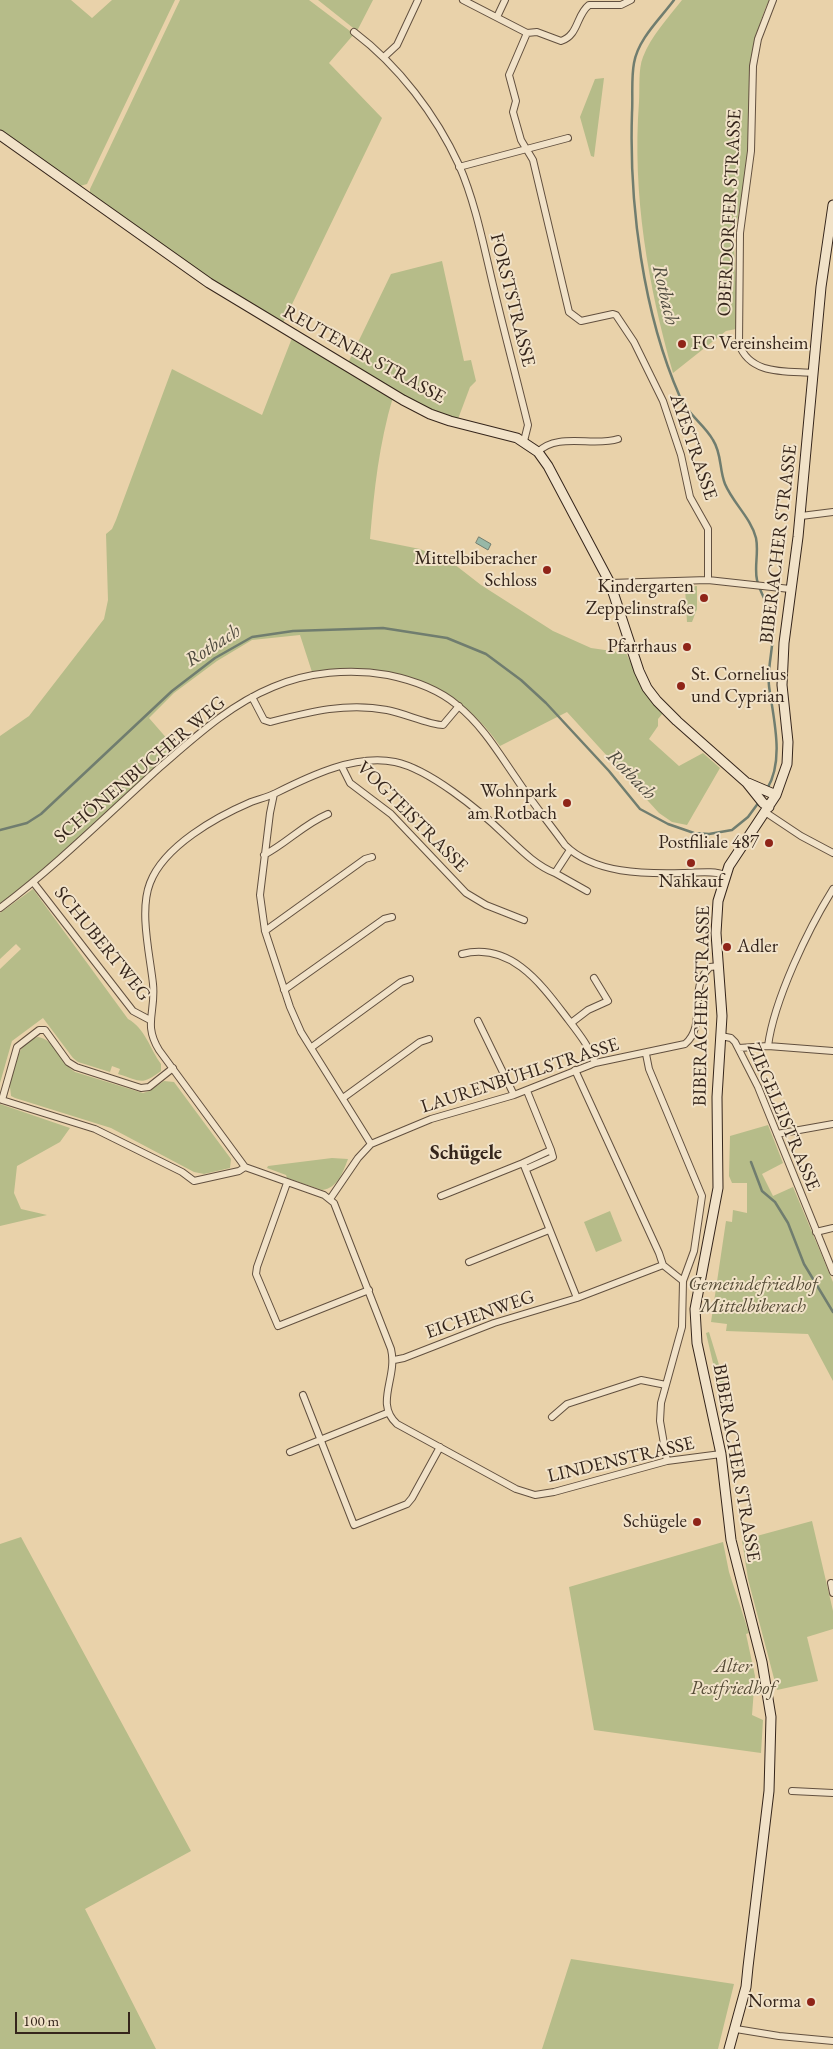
<!DOCTYPE html>
<html>
<head>
<meta charset="utf-8">
<style>
  body { margin:0 }
  #map { position:relative; width:833px; height:2049px; overflow:hidden; background:#e9d2aa; font-family:"EB Garamond",serif }
  canvas { display:block }
  .scale { position:absolute; left:15px; top:2012px; width:115px; height:22px; box-sizing:border-box; border:2px solid #35251b; border-top:0; padding-left:6px; font-size:15px; line-height:18px; white-space:nowrap; color:#35251b; -webkit-text-stroke:4px #f1e2c8; paint-order:stroke }
</style>
</head>
<body>
<div id="map">
<canvas width="833" height="2049"></canvas>
<div class="scale">100 m</div>
</div>
<script>
const ctx = document.querySelector('canvas').getContext('2d');
ctx.lineJoin = 'round';
function fill(path, color) {
  ctx.fillStyle = color;
  ctx.fill(path, 'evenodd');
}
function trace(path, color, width, dash) {
  ctx.strokeStyle = color;
  ctx.lineWidth = width;
  ctx.lineCap = dash ? 'butt' : 'round';
  ctx.setLineDash(dash || []);
  ctx.stroke(path);
}
function label(font, color, halo, rows, align = 'center') {
  ctx.font = font + ' "EB Garamond",serif';
  ctx.lineWidth = 4;
  ctx.setLineDash([]);
  ctx.textBaseline = 'middle';
  ctx.strokeStyle = halo;
  ctx.fillStyle = color;
  for (const [text, x, y, turn = 0] of rows) {
    ctx.save();
    ctx.translate(x, y);
    ctx.rotate((+turn || 0) * Math.PI / 180);
    ctx.textAlign = isNaN(turn) ? turn : align;
    if (halo) ctx.strokeText(text, 0, 0);
    ctx.fillText(text, 0, 0);
    ctx.restore();
  }
}
const green = new Path2D(`
  M0,0H71L92,18L112,0H175L87,184L80,186L0,132Z
  M180,0H309L354,34L329,63L382,118L282,325L211,280L90,193V189Z
  M318,0H373L357,31Z
  M682,0H769C746,50 751,93 748,146C746,172 742,197 737,222L733,227L736,283V329L726,331L673,373C648,285 632,194 639,102C640,88 638,69 643,57C651,36 668,18 682,0Z
  M604,78L594,157L591,156L580,117L595,79Z
  M442,261L464,361L471,360L476,381L470,387L458,419L413,402L348,363L391,274Z
  M292,338L393,397C379,444 374,490 370,539L420,549L454,564L481,585L553,631L591,648L626,653L644,689L663,713L658,719V726L649,739L679,766L703,753L720,768L687,825L672,822L659,813L567,712L500,746C455,681 388,660 312,672L300,635L252,640L217,661L174,693L149,718L176,749L29,883L0,905V736L29,716L104,619L108,600L106,534L112,529L116,520L172,369L262,415Z
  M697,586V609L692,622H687L685,587Z
  M33,889L128,1019C145,1028 150,1049 161,1064V1071C141,1086 141,1081 118,1074L120,1069L112,1066L110,1072L78,1062L73,1058L43,1018L12,1041L0,1083V969L21,949L16,944L0,959V913Z
  M38,1037C55,1039 61,1064 75,1072L143,1093L149,1091L164,1081L174,1082L231,1159L230,1168L204,1174L194,1172L111,1128L15,1098L11,1096L10,1087L8,1086C14,1069 17,1041 38,1037Z
  M0,1104L70,1128L60,1142L17,1166L14,1193L21,1209L47,1215L0,1226Z
  M768,1125L783,1163L762,1174L773,1196L793,1187L833,1282V1381L808,1334L726,1331L727,1324L711,1322L726,1221L732,1222L733,1210L747,1213V1183H732L729,1176L730,1136Z
  M332,1158L348,1159C343,1172 338,1188 322,1190L287,1178L286,1175L267,1168L268,1166Z
  M610,1211L622,1241L596,1252L584,1222Z
  M709,1332L727,1391L720,1393L706,1333Z
  M812,1521L833,1611V1629L807,1637L818,1681L777,1690L748,1579L742,1540Z
  M21,1537L191,1851L85,1909L156,2049H0V1544Z
  M723,1542L729,1572L749,1633L746,1634L755,1676L752,1715L763,1720L761,1753L594,1730L569,1587Z
  M571,1959L734,1984L718,2049H542Z`);
const water = new Path2D(`
  M479,537L491,544L488,550L476,543Z`);
const stream = new Path2D(`
  M674,0C660,19 638,39 634,63C631,79 633,97 632,113C629,205 643,313 680,397C688,415 704,424 713,440C722,454 719,469 725,484C733,503 751,518 756,538C759,552 754,567 757,580C761,597 772,607 773,627C774,647 767,666 769,686C773,717 785,760 767,789
  M0,830L27,823L41,814L172,691L215,658L252,637L293,631L383,628L447,638L486,654L521,680L546,703L609,771L640,809L668,824L694,833L709,834L732,830L748,817L759,802
  M751,1162L762,1191L775,1202L788,1223L804,1264L833,1312`);
const street = new Path2D(`
  M463,0L527,33L537,32L561,41C579,35 576,15 589,5H621L631,0
  M773,0L758,39L753,66L751,151L740,233L739,344C750,375 785,371 813,373
  M497,17L505,0
  M354,32C399,66 436,115 459,165C476,204 484,248 494,289C505,335 517,380 528,425L524,441
  M527,33L509,75L516,101L513,112L521,140L533,160L569,312L581,321L613,314L616,315L634,342L663,401L681,455L690,497L708,529V580
  M384,57L397,45L418,0
  M459,167L568,138
  M538,452C557,432 594,447 618,439
  M801,516L833,512
  M610,583L708,580L790,589
  M252,697L264,720L270,722C309,712 347,702 387,710C404,713 429,725 443,725L459,706
  M342,767L350,783L391,814L466,893L486,905L524,920
  M274,794L270,813L260,895L265,931L290,1007L301,1032L371,1144
  M765,812L801,836L833,853
  M570,850L555,873C535,865 520,849 504,834C479,810 429,769 395,762C355,754 310,776 276,793C268,797 259,799 251,802C216,817 164,846 150,883C139,911 150,955 153,984C156,1012 143,1024 159,1050L245,1167L324,1195L334,1203L391,1349C398,1378 374,1403 397,1424L516,1489L535,1495L554,1492L667,1461L721,1454
  M264,855C287,843 304,824 328,814
  M555,873L587,891
  M33,882L133,1011L150,1020
  M0,908C56,866 107,815 159,768C194,738 229,705 273,687C308,672 350,668 388,675C412,680 438,689 457,705C482,725 498,752 516,778C531,801 549,823 565,845C594,874 645,874 683,873C697,873 713,870 725,875
  M265,931L365,859L372,857
  M462,954C509,942 539,981 564,1014C576,1030 589,1045 595,1063
  M284,990L384,919L392,917
  M478,1021L514,1095
  M571,1023L588,1010L608,1001L594,978
  M721,1036L731,1038L735,1042L758,1087L833,1272
  M768,1046C774,1000 808,929 833,889
  M312,1047L401,982L410,979
  M739,1048L768,1046L833,1051
  M646,1054L649,1069L702,1196L694,1251L683,1281
  M173,1068L149,1087L141,1088L76,1067L68,1062L45,1030H39L17,1047L2,1100L95,1129L182,1172L194,1181L239,1171L245,1167
  M575,1070L659,1253L663,1265L683,1281L682,1327L661,1403L660,1421L667,1461
  M527,1091L551,1150L523,1163L577,1298L663,1265
  M343,1098L420,1042L429,1039
  M777,1134L833,1124
  M526,1169L553,1157L551,1150
  M287,1183L257,1267L256,1274L278,1326L369,1290
  M441,1196L523,1163
  M330,1199L358,1158L371,1144L431,1119L514,1095L595,1063L685,1044C708,1025 687,988 710,967L719,966
  M816,1232L833,1228
  M469,1262L549,1230
  M394,1360L404,1358L494,1323L577,1298
  M303,1395L354,1525L407,1504L412,1498L440,1447
  M552,1417L567,1404L641,1380L666,1385
  M290,1452L387,1413
  M831,1583L833,1593
  M792,1791L833,1793
  M736,2029L779,2036L833,2041`);
const secondary = new Path2D(`
  M0,135L209,283L403,400L430,414L450,421L517,438L538,452L548,466L610,583L639,671L647,688L657,701L677,721L747,783L763,803L769,807
  M748,783L776,795
  M729,2049L746,1987L748,1967L769,1791L771,1717L762,1662L731,1540L721,1454L697,1343L695,1309L718,1188L717,1097L722,1016L716,933L718,901L729,866L776,795L787,764L788,742L782,685L784,643L798,537L821,287L833,205`);
const markers = [
  [682,344,5,"#8f2418"],
  [547,570,5,"#8f2418"],
  [704,598,5,"#8f2418"],
  [687,647,5,"#8f2418"],
  [681,686,5,"#8f2418"],
  [567,803,5,"#8f2418"],
  [769,843,5,"#8f2418"],
  [691,863,5,"#8f2418"],
  [727,947,5,"#8f2418"],
  [697,1522,5,"#8f2418"],
  [811,2002,5,"#8f2418"]
];
const streetNames = [
  ["OBERDORFER STRASSE",730,213,-87],
  ["FORSTSTRASSE",512,300,76],
  ["REUTENER STRASSE",364,355,29],
  ["AYESTRASSE",693,447,71],
  ["BIBERACHER STRASSE",779,544,-83],
  ["SCHÖNENBUCHER WEG",140,770,-40],
  ["VOGTEISTRASSE",412,817,45],
  ["SCHUBERTWEG",102,944,51],
  ["BIBERACHER STRASSE",702,1006,-89],
  ["LAURENBÜHLSTRASSE",520,1076,-18],
  ["ZIEGELEISTRASSE",783,1117,67],
  ["EICHENWEG",480,1315,-19],
  ["LINDENSTRASSE",621,1460,-13],
  ["BIBERACHER STRASSE",736,1463,80]
];
const poiNames = [
  ["FC Vereinsheim",692,344,"left"],
  ["Mittelbiberacher",537,559],
  ["Schloss",537,581],
  ["Kindergarten",694,587],
  ["Zeppelinstraße",694,609],
  ["Pfarrhaus",677,647],
  ["St. Cornelius",691,675,"left"],
  ["und Cyprian",691,697,"left"],
  ["Wohnpark",557,792],
  ["am Rotbach",557,814],
  ["Postfiliale 487",759,843],
  ["Nahkauf",691,882,"center"],
  ["Adler",737,947,"left"],
  ["Schügele",687,1522],
  ["Norma",801,2002]
];
const parkNames = [
  ["Gemeindefriedhof",753,1285],
  ["Mittelbiberach",753,1307],
  ["Alter",733,1667],
  ["Pestfriedhof",733,1689]
];
const waterNames = [
  ["Rotbach",665,295,77],
  ["Rotbach",213,646,-33],
  ["Rotbach",631,775,46]
];
const neighbourhoodNames = [
  ["Schügele",466,1154]
];
fill(green, '#b6bc89');
fill(water, '#97b8a7');
trace(water, '#707d6f', 1);
trace(stream, '#707d6f', 2.5);
trace(street, '#62503f', 8);
trace(secondary, '#35251b', 11);
trace(street, '#f1e2c8', 6);
trace(secondary, '#f1e2c8', 9);
for (const [x, y, r, color] of markers) {
  const dot = new Path2D();
  dot.arc(x, y, r, 0, 2 * Math.PI);
  ctx.fillStyle = color;
  ctx.fill(dot);
  trace(dot, '#f1e2c8', 2);
}
label('19px', '#35251b', '#f1e2c8', streetNames);
label('19px', '#35251b', '#f1e2c8', poiNames, 'right');
label('italic 19px', '#554b36', '#f1e2c8', parkNames);
label('italic 20px', '#4e4a3e', '#f1e2c8', waterNames);
label('bold 20px', '#35251b', '#f1e2c8', neighbourhoodNames);
</script>
</body>
</html>
